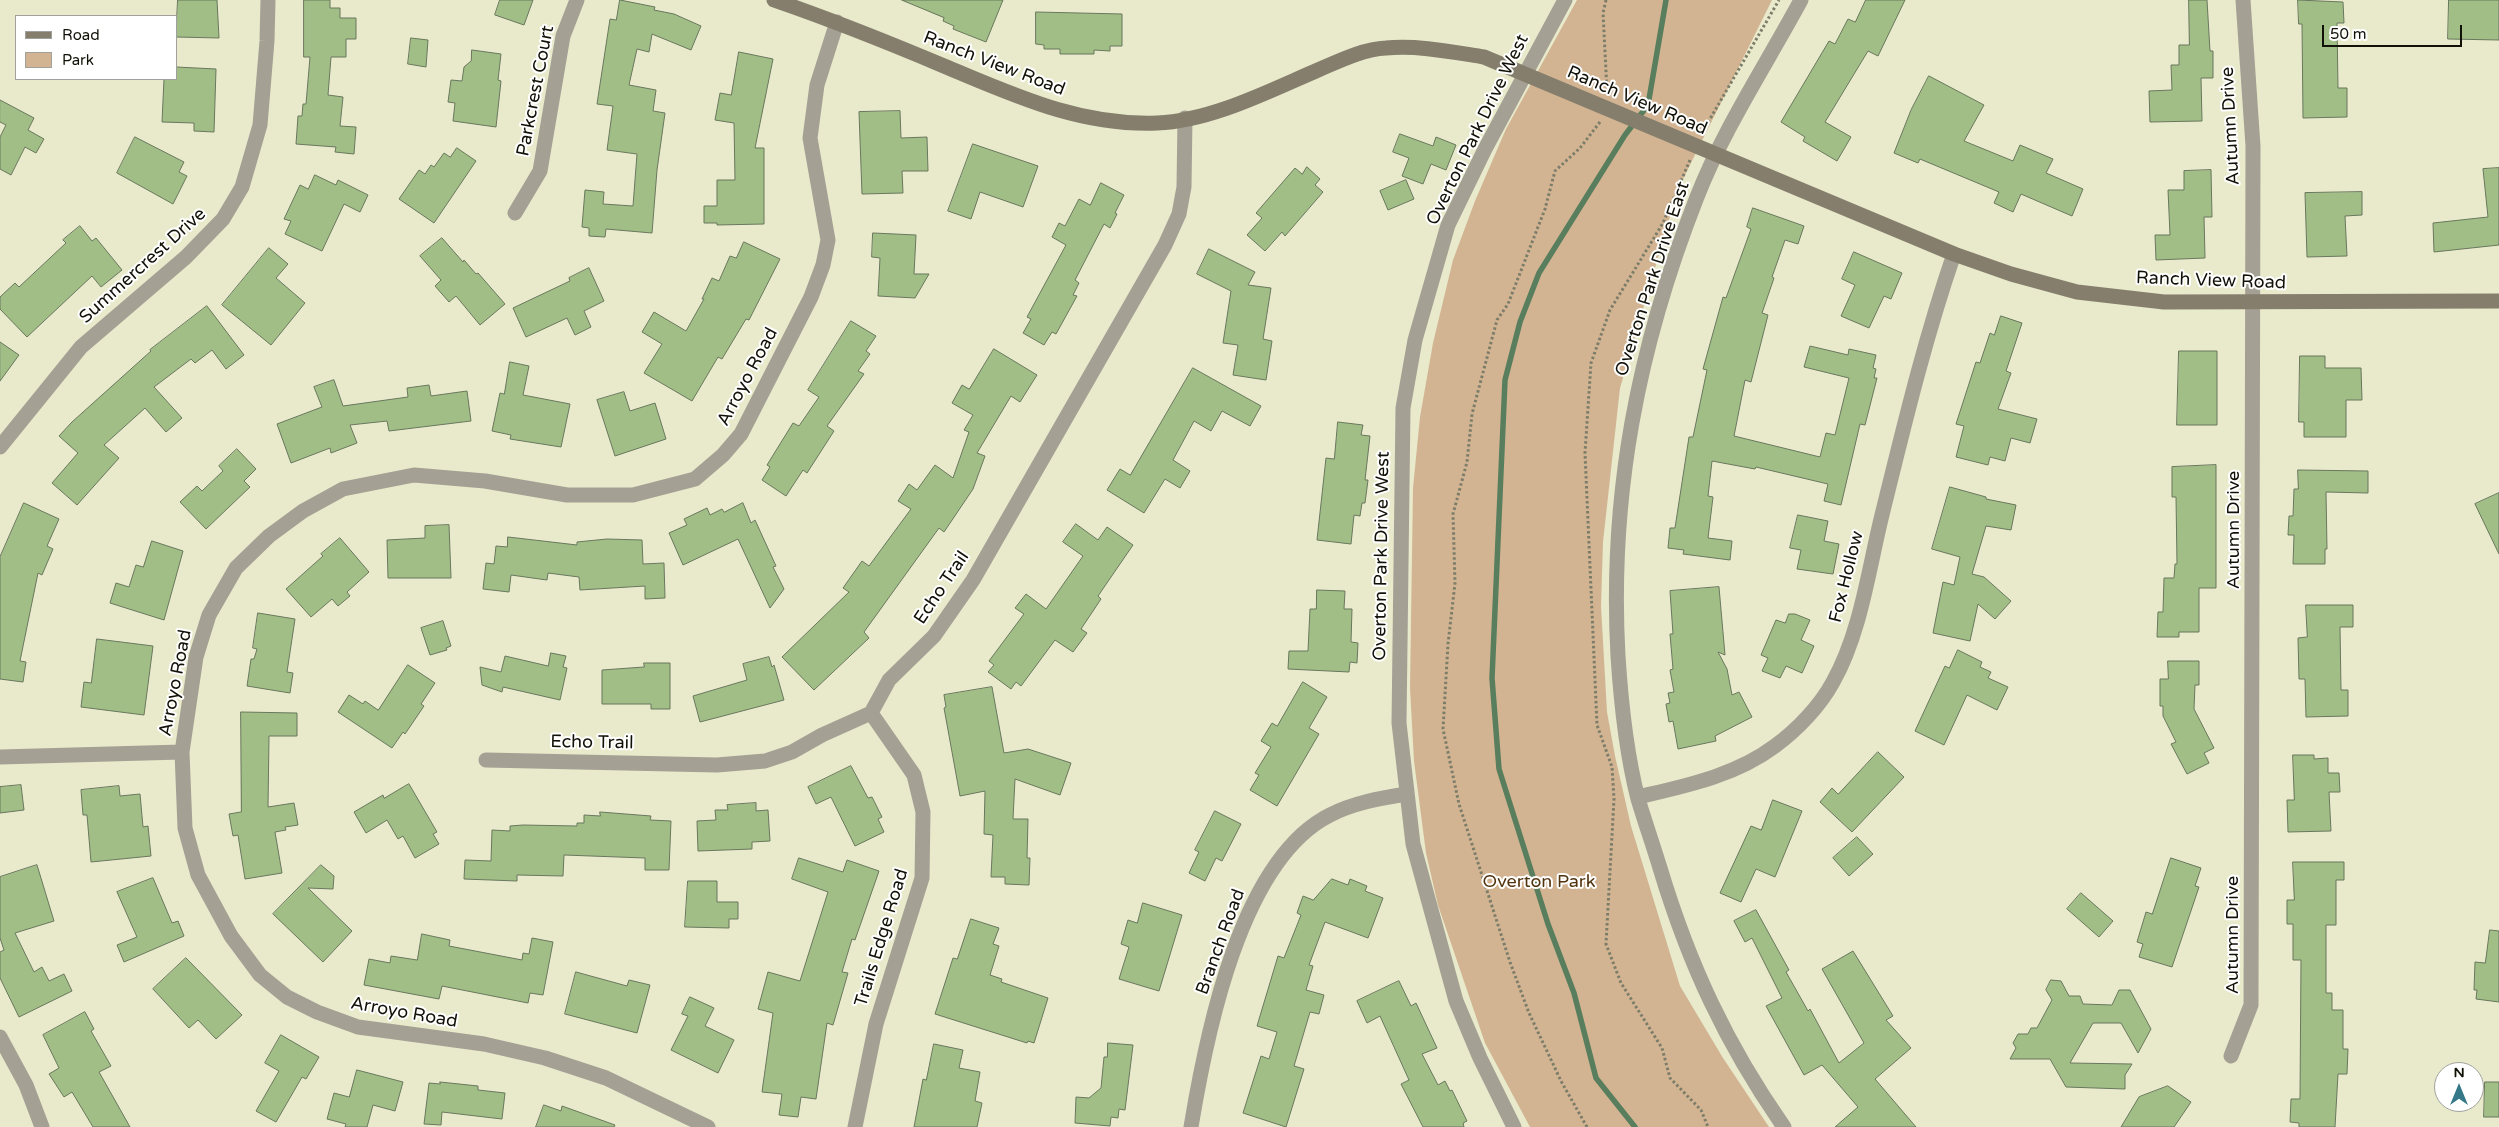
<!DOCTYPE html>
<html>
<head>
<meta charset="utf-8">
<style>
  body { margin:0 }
  #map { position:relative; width:2499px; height:1127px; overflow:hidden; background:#e8eacb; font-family:"Varela Round",sans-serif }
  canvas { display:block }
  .legend { position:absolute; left:15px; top:15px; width:162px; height:65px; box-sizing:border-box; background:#fff; border:1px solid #a0a09c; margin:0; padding:6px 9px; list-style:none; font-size:15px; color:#111107 }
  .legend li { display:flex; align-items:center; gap:10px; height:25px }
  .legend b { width:25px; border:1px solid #a0a09c }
  .north { position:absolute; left:2434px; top:1062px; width:50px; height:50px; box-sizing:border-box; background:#fff; border:1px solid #a0a09c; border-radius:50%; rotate:0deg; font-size:14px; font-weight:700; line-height:20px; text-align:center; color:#111107 }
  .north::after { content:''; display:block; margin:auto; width:18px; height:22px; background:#357988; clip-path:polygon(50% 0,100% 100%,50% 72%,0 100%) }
  .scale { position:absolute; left:2322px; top:25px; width:140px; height:22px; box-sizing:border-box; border:2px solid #111107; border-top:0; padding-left:6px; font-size:15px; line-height:18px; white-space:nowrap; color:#111107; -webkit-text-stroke:4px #fff; paint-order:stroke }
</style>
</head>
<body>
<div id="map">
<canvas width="2499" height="1127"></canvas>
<ul class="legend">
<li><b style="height:6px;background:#857e6c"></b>Road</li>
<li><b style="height:14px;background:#d2b492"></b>Park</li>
</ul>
<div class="north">N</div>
<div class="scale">50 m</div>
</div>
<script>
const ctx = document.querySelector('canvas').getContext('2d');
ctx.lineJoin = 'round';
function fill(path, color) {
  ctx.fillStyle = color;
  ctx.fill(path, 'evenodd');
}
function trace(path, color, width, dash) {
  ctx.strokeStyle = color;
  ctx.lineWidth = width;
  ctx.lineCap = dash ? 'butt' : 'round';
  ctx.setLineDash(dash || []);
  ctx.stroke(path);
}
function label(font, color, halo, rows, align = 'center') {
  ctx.font = font + ' "Varela Round",sans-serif';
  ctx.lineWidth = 4;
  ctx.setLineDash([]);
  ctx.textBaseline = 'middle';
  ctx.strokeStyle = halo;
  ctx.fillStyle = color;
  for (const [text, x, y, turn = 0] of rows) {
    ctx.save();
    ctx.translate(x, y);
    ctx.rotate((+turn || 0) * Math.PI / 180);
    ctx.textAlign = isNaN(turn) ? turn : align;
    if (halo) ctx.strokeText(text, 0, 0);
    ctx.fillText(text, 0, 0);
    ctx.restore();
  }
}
const green = new Path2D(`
  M1577,0H1772L1678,189L1620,388L1603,542L1601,606L1607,712L1615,756L1631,826L1680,986L1723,1058L1769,1127H1530L1485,1043L1438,905L1426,853L1414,761L1410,688L1413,488L1420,417L1433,343L1453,260L1475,201L1506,129Z`);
const stream = new Path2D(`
  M1635,1127L1596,1078L1574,993L1548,924L1499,769L1492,678L1505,380L1520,322L1539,273L1625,135L1648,105L1666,0`);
const building = new Path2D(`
  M178,0H217L219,38L176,37Z
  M304,0H330V8H340V18H356V39H346V57H331L328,95L343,97L340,126L356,127L354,154L335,152L336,147L296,144L298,116H302L303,104H306L310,57H304Z
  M500,0H533L524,25L495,15Z
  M620,0L655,7L654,10L674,14L701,26L691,50L652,34L649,52L637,49L629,85L656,90L653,111L665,113L657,170L652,233L606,229L605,237L589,236V228L582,227L585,190L604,192L603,204L633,206L637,154L607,150L613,106L597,104L610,19L616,20Z
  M902,0H1003L986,42L953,29L954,26L943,21L944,18Z
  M1866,0H1905L1878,56L1868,51L1825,122L1851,137L1837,161L1803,141L1805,137L1781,122L1829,41L1835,44L1848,19L1855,22Z
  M2189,0H2207L2210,51H2213V78H2201L2202,121L2150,122L2149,91L2172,90L2171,65H2179V45H2189Z
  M2298,0L2343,2L2344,23H2337L2338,88H2347V117L2303,118L2302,24H2299Z
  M2449,0H2499V40L2448,39Z
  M1036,12L1122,14V46H1110V51L1094,50V54H1060V49H1044V45L1036,44Z
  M411,38L428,40L426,67L408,64Z
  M472,50L501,54L498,80L501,81L496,127L453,121L455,103L448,102L451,80L462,81L464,67L471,61Z
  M739,52L773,59L755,148H764V224L717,225V223H704V206H717V180H735L734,123L715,120L720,93L731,95Z
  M176,67L216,69L214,132L194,131V123L162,122L164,79H176Z
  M1929,76L1984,105L1964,141L2013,161L2020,145L2053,159L2046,173L2083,189L2072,216L2021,194L2013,212L1994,203L1999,192L1920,159L1918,163L1894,153L1911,110Z
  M0,100L34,118L28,130L44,139L36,153L25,147L11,175L0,169V137L6,125L0,122Z
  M900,111L901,138L927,137L928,171H902L903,193L862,194L859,112Z
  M1400,134L1433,146L1436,137L1456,145L1446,170L1431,164L1423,184L1402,176L1409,158L1393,152Z
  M135,137L184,162L179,172L187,176L173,204L117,173Z
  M973,144L1038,166L1023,207L980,192L971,219L948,211Z
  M457,148L476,161L434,223L399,199L419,170L425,174L431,165L434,167L444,153L450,157Z
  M1307,167L1320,179L1315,185L1323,192L1285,236L1282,232L1265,251L1247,235L1262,218L1256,213L1295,168L1302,174Z
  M2499,168V245L2434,252L2433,223L2488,217L2483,169Z
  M2211,170L2212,217H2204L2205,258L2156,260L2155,235H2170L2168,190H2184V171Z
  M315,175L336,185L338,180L368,195L360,212L344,204L322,251L285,234L291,221L284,219L300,185L308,189Z
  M1406,180L1414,199L1388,210L1380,191Z
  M1101,183L1124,195L1115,213L1117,214L1110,228L1104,224L1075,280L1079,283L1073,295L1077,296L1056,334L1052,332L1044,345L1023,333L1031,319L1027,317L1066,245L1052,237L1059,223L1065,226L1079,199L1090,205Z
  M2362,192V215L2345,216L2347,256L2307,257L2305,193Z
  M1753,208L1804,226L1798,244L1785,240L1772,277L1774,278L1762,313L1768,315L1751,382L1745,380L1734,436L1820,457L1826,433L1835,435L1849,378L1804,367L1810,346L1848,355L1849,349L1876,355L1873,368L1876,369L1874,378H1877L1865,425L1860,424L1841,505L1824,501L1828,484L1756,467L1755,469L1712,461L1708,496L1713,497L1708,538L1732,541L1730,560L1683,554L1684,550L1668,548L1670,528H1675L1689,437H1693L1707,370L1703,369L1723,297L1726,298L1751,229L1747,227Z
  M80,226L92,241L96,238L122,270L101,287L92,276L27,337L0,309V297L15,283L19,287L66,243L63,240Z
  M873,233L916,235L914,274H929L915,298L878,296L880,258L872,257Z
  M442,238L463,262L464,260L476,274L478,273L505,304L480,325L456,296L449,302L435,286L441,280L420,256Z
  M744,242L780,259L749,320L746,319L722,359L718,357L692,401L644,373L662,344L642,332L654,312L686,331L704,299H702L712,278L719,281L730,256L736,258Z
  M269,248L288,264L276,278L305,303L271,345L222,305Z
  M1209,249L1255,272L1248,285L1271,288L1263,339L1272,341L1266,380L1233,375L1238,345L1223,343L1231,291L1197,274Z
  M1854,252L1902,273L1891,299L1884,296L1869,328L1841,316L1855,285L1842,279Z
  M589,268L604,301L584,311L591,327L575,335L567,318L526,337L513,308L570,281L569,278Z
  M207,306L244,355L226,369L212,350L195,363L191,359L154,387L182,418L166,432L145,408L104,445L119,458L77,505L52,483L78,453L59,436L72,422L151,351L150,350Z
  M2001,316L2022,323L2006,371L2011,373L1998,409L2037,419L2030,443L2011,438L2005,461L1990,457L1988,465L1956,457L1964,426L1956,424L1976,362L1980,363L1990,333L1994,335Z
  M851,321L876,336L866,351L870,354L858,371L864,374L827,426L834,431L807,473L803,470L786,496L762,480L770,467L767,465L793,423L799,426L819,397L808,390Z
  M0,342L19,355L0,381Z
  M994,349L1037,375L1020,402L1011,396L977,453L985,456L973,489L944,532L939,528L864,632L869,638L814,690L782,657L849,592L843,588L862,561L869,566L911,509L898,501L909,484L917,490L935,465L953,478L969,432L964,430L973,415L952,403L962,385L969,389Z
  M2179,351H2217V425H2177Z
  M2300,356H2325V368H2361L2362,400H2346V437H2304V422H2299Z
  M510,362L529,366L523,395L570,404L561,447L510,439L511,435L492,431L500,393L504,394Z
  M1193,368L1261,406L1250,426L1222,411L1211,431L1194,421L1173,460L1190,471L1180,488L1165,479L1144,513L1107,490L1120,469L1130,475Z
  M334,380L343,406L408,397L407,388L429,385L431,396L467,391L471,421L389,431L387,421L350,425L357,443L331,453L330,448L291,463L277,424L322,407L314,387Z
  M624,392L630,411L655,403L666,439L615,456L597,400Z
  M1338,422L1363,425L1361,435L1370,436L1365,480H1368L1365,503H1362L1360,516L1354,515L1351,544L1317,540L1326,458L1334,459Z
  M237,449L256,469L244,481L250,487L206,529L180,502L197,486L202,491L223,471L219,466Z
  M2216,465V588H2199V632H2179V637H2157L2158,612H2163L2164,578H2174L2175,564H2177L2176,497H2172V467Z
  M2298,470L2368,471V493L2326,492L2327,549H2325V564H2293L2294,535H2288L2289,516H2293L2294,489H2298Z
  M1950,487L1986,497V499L2016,505L2011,530L1986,526L1972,574L1984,577L2011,601L1995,619L1978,604L1970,641L1933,633L1943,582L1954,585L1960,557L1932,549Z
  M2499,493V554L2475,504Z
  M24,503L59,519L47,546L53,549L42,575L38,573L20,661L26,662L23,682L0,679V557Z
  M743,503L751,523L755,520L776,566L773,567L784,589L770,608L738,539L683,565L669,533L687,525L684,519L707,508L710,515L722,509L724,512Z
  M1798,515L1828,521L1824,541L1839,544L1833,574L1797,569L1801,550L1790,548Z
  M1076,524L1098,540L1107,527L1133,545L1098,596L1101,599L1081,629L1087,633L1073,652L1055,640L1021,686L1016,682L1011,689L988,672L994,665L989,661L1024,614L1015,608L1026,594L1046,609L1083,556L1063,542Z
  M449,525L451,578H388L387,540L425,538V526Z
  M508,537L577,545V542L607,539L642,540L643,564L664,563L665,598L645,599V586L580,590L579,577L548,573L547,580L511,575L509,592L483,589L486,563L494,564L496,546L507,547Z
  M340,538L369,572L347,592L350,596L338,606L332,599L311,617L286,589L323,556L321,554Z
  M152,541L183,551L164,620L110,603L116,583L129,587L136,565L143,567Z
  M1719,587L1725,655L1718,652L1727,669L1732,695L1739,692L1752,717L1715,736L1716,741L1678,749L1673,721L1669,722L1666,704L1670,703L1668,693L1674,692L1670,670L1673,669L1670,634H1673L1670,591Z
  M1317,590L1345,591L1344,609H1352L1351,642L1358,643L1357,663L1350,662L1349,672L1288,669L1289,651H1308L1310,609H1316Z
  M2306,605H2353V627H2340L2341,690H2348V716L2306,717L2305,679H2299L2298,638L2307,637Z
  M258,613L295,619L287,672L293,673L290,693L247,686L251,659H254L257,649L253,648Z
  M1789,614H1795L1810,620L1801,640L1814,646L1802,673L1786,666L1780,678L1762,671L1768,658L1761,655L1776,620L1785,623Z
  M443,621L451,646L446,648L447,650L430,655L421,628Z
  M97,639L153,646L144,715L81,707L84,682L91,683Z
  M1958,650L1982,662L1980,667L1991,672L1988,678L2008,687L1997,710L1967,695L1944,745L1915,731L1945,666L1949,668Z
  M551,653L566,656L563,667L567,668L560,700L503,687L502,692L482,685L480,667L501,672L505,656L548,666Z
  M769,657L772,667L774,665L784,700L700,722L693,696L747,680L743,664Z
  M2168,661H2199V685H2195L2194,709L2214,748L2204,753L2209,763L2187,774L2171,744L2176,742L2163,716V706H2160V679H2168Z
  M644,663H670V709H651V704H602V670L644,667Z
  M408,665L435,683L421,704L424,706L405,734L403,732L392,748L338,712L349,695L363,704L365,701L378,710Z
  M1303,682L1327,697L1309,728L1319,734L1277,806L1250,790L1259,775L1255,773L1271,747L1261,741L1272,723L1277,726Z
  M992,687L1004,753L1028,749L1071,763L1060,795L1015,779L1013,819H1028L1027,858H1030L1029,885L1005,884V877H991L993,835L984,834L985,791L960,796L944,708L946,707L944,695Z
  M241,712L297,713V736H269L268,807L294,803L298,825L285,827L286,830L275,832L282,873L245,879L238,835L233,836L229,814L241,812Z
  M1878,752L1904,777L1852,832L1820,802L1832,788L1838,794Z
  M2293,755H2314V759L2328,758V773H2339L2340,792H2329L2331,831L2288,832L2287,800H2294Z
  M851,766L868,798L872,797L882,817L878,819L884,832L855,846L831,797L816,804L808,787Z
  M409,784L437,832L433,834L439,844L415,858L403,836L398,839L387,820L366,833L354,812L383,795L384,798Z
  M21,785L24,810L0,813V787Z
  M119,786L120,796L140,794L143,827L148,826L151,856L91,862L87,815H83L81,790Z
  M1773,800L1802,811L1775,877L1756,869L1741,902L1720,893L1751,826L1761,830Z
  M756,803V811L768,810L770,841L752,842V849L698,851L697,821L716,820L715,810H728L727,805Z
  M1215,811L1241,824L1222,861L1216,858L1205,881L1189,873L1199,852L1195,850Z
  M600,812L651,816L650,820L671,821L669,870H645V858L564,855L563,876L517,875V881L464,879L465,860L491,861L492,830L510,831V826L523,825L577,826V823H584V815L600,816Z
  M1857,837L1873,854L1849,876L1833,858Z
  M799,858L843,872L847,860L879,871L855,940L852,939L842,972L848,973L833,1025L827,1023L816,1099L801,1097L798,1117L779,1115L782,1094L762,1092L773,1013L758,1009L768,972L800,981L828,892L792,879Z
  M2171,858L2201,868L2195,886L2199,887L2172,967L2139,957L2143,944L2137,942L2146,912L2152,914Z
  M2293,862H2344V880H2336V925H2326V993H2332V1010H2343V1049H2348L2347,1074H2338L2335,1127H2299V1123L2290,1122L2291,1099H2300L2301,960H2293V924H2287V900H2294Z
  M37,865L54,921L15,933L34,972L42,967L49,981L64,974L72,991L19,1017L0,978V952L4,950L0,938V877Z
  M321,865L334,876L333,889L308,888L352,931L323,962L273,914Z
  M153,878L172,923L178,921L184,936L124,962L117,945L137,937L117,892Z
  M1332,879L1348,885L1350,879L1367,886L1365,891L1383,898L1368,938L1325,922L1309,965L1313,966L1306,990L1324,995L1319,1014L1310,1012L1294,1066L1304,1069L1286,1127L1243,1113L1261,1056L1269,1059L1277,1032L1257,1026L1278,956L1284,958L1301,915L1297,913L1303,896L1313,900Z
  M688,881H717V902H738V919H729V928L685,927Z
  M2081,893L2113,921L2099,937L2067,909Z
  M1143,903L1182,915L1159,991L1119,979L1129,947L1121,944L1128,920L1137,923Z
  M1756,910L1789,970L1786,972L1808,1011L1810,1009L1839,1063L1864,1043L1822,969L1853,951L1893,1016L1886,1020L1911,1048L1875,1079L1916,1127H1835L1858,1107L1822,1065L1804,1075L1766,1006L1782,998L1752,938L1745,942L1734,921Z
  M971,919L999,928L993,944L999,946L990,975L1002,979L1001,982L1048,998L1034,1043L1028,1041L1027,1043L935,1014L953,958L957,959Z
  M2490,930L2499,931V1002L2476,999L2477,990H2474L2475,962L2485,963Z
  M422,934L450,940L449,946L522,960L523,953L529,954L532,938L553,942L543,995L530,993L528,1003L442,986L439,999L364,985L369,959L390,963L391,956L417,960Z
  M186,958L242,1015L216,1039L198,1020L189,1028L153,989Z
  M576,972L627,986L629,980L650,985L637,1033L565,1014Z
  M2051,980L2061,981L2069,996H2080L2083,1004L2112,1005L2119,990H2130L2151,1029L2138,1053L2121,1023H2093L2070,1063L2132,1064L2125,1075V1089L2066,1087L2050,1059H2010L2016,1048L2013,1043L2018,1034H2028L2031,1028H2037L2052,1000L2046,990Z
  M1399,981L1411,1006L1416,1003L1437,1048L1422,1054L1438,1085L1445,1081L1450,1091L1452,1090L1467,1121L1463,1123L1464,1127H1423L1401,1084L1409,1080L1380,1016L1367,1023L1357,1001Z
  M690,997L714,1008L705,1026L734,1040L718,1073L671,1050L688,1016L682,1014Z
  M85,1012L94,1029L91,1031L111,1066L99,1072L130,1127H93L72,1092L64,1097L49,1074L59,1068L43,1035Z
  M281,1035L319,1057L306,1079L302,1077L276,1122L256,1111L279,1071L265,1063Z
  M1108,1043L1133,1045L1125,1110L1119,1109L1118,1118L1111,1117L1110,1126L1075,1123L1076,1097L1089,1098L1101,1088L1104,1057H1107Z
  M934,1044L963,1050L959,1068L980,1072L975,1101L982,1103L977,1127H914L923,1079L926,1080Z
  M357,1070L403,1082L395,1111L373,1105L367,1127H345L346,1124L327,1119L334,1093L349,1097Z
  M440,1082L478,1086V1090L505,1093L502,1119L442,1112L441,1125L424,1124L429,1083L440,1084Z
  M2485,1082H2499V1117H2484Z
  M2168,1086L2191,1102L2174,1127H2121L2139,1097Z
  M544,1105L561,1111L562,1106L615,1125L614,1127H536Z`);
const path = new Path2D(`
  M1606,0L1603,13L1607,91
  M1703,131L1779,0
  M1690,160L1663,223L1610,310L1591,363L1585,453L1597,725L1612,767L1614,799L1606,944L1621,983L1662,1048L1670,1078L1701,1110L1708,1127
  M1587,1127L1561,1081L1529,1013L1510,962L1459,804L1443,729L1448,644L1455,583L1453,514L1467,462L1472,414L1497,320L1508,304L1545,209L1555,171L1580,148L1600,122`);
const street = new Path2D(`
  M515,213L540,171L563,36L577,0
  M0,447L81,347L186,257L223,219L242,187L260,125L267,41L268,0
  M0,757L182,752
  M486,760L717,765L765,761L792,752L822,735L871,713L889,680L934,636L973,580L1165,245L1179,214L1184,187L1185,118
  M1638,797C1685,786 1735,776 1775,746C1797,730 1820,706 1833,682C1860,634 1868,573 1881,519C1903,430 1924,341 1954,254
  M0,1037L26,1085L42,1127
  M2231,1056L2251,1005L2253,146L2243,0
  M708,1127L606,1078L545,1058L484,1044L358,1027L317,1012L287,997L260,975L231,936L198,875L185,828L182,752L196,657L209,615L236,568L269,536L303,511L343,489L414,475L485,481L567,495H633L695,479L723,455L741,434L811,297L823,265L828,240L810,138L817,85L837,22
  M855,1127L876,1024L922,878L923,812L914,775L871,713
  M1191,1127C1206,1036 1240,860 1330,815C1353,803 1381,798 1406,794
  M1514,1127L1480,1058L1456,1001L1413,844L1399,723L1403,408L1415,340L1448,225L1485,149L1565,0
  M1784,1127C1726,1044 1689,964 1660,868C1653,845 1645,822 1638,799C1626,752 1621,703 1618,656C1609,495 1638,347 1697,197C1724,128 1766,65 1801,0`);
const secondary = new Path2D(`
  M774,0C832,20 887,42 944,66C1014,95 1079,126 1157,123C1211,121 1269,91 1318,70C1339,61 1363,49 1386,48C1418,45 1452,52 1484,57L1954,254L2011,274L2077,292L2164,302L2499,301`);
const streetNames = [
  ["Ranch View Road",994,64,21],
  ["Parkcrest Court",536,91,-79],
  ["Ranch View Road",1637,101,23],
  ["Autumn Drive",2231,126,-93],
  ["Overton Park Drive West",1478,130,-64],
  ["Summercrest Drive",143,266,-42],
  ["Overton Park Drive East",1653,279,-72],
  ["Ranch View Road",2211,281,2],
  ["Arroyo Road",748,377,-62],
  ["Autumn Drive",2234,530,-90],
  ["Overton Park Drive West",1382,556,-89],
  ["Fox Hollow",1847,577,-76],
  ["Echo Trail",942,588,-56],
  ["Arroyo Road",176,683,-79],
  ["Echo Trail",592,743,1],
  ["Autumn Drive",2233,935,-90],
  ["Trails Edge Road",882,938,-73],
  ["Branch Road",1221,942,-70],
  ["Arroyo Road",404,1013,10]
];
const parkNames = [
  ["Overton Park",1539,882]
];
fill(green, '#d2b492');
trace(stream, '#587e5e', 5.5);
fill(building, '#a1be87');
trace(building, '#69775d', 1);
trace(path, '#7c7d69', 3, [2.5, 2.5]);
trace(street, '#a5a094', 15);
trace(secondary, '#857e6c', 15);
label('18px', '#111107', '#fff', streetNames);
label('18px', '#51330d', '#fff', parkNames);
</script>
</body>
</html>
